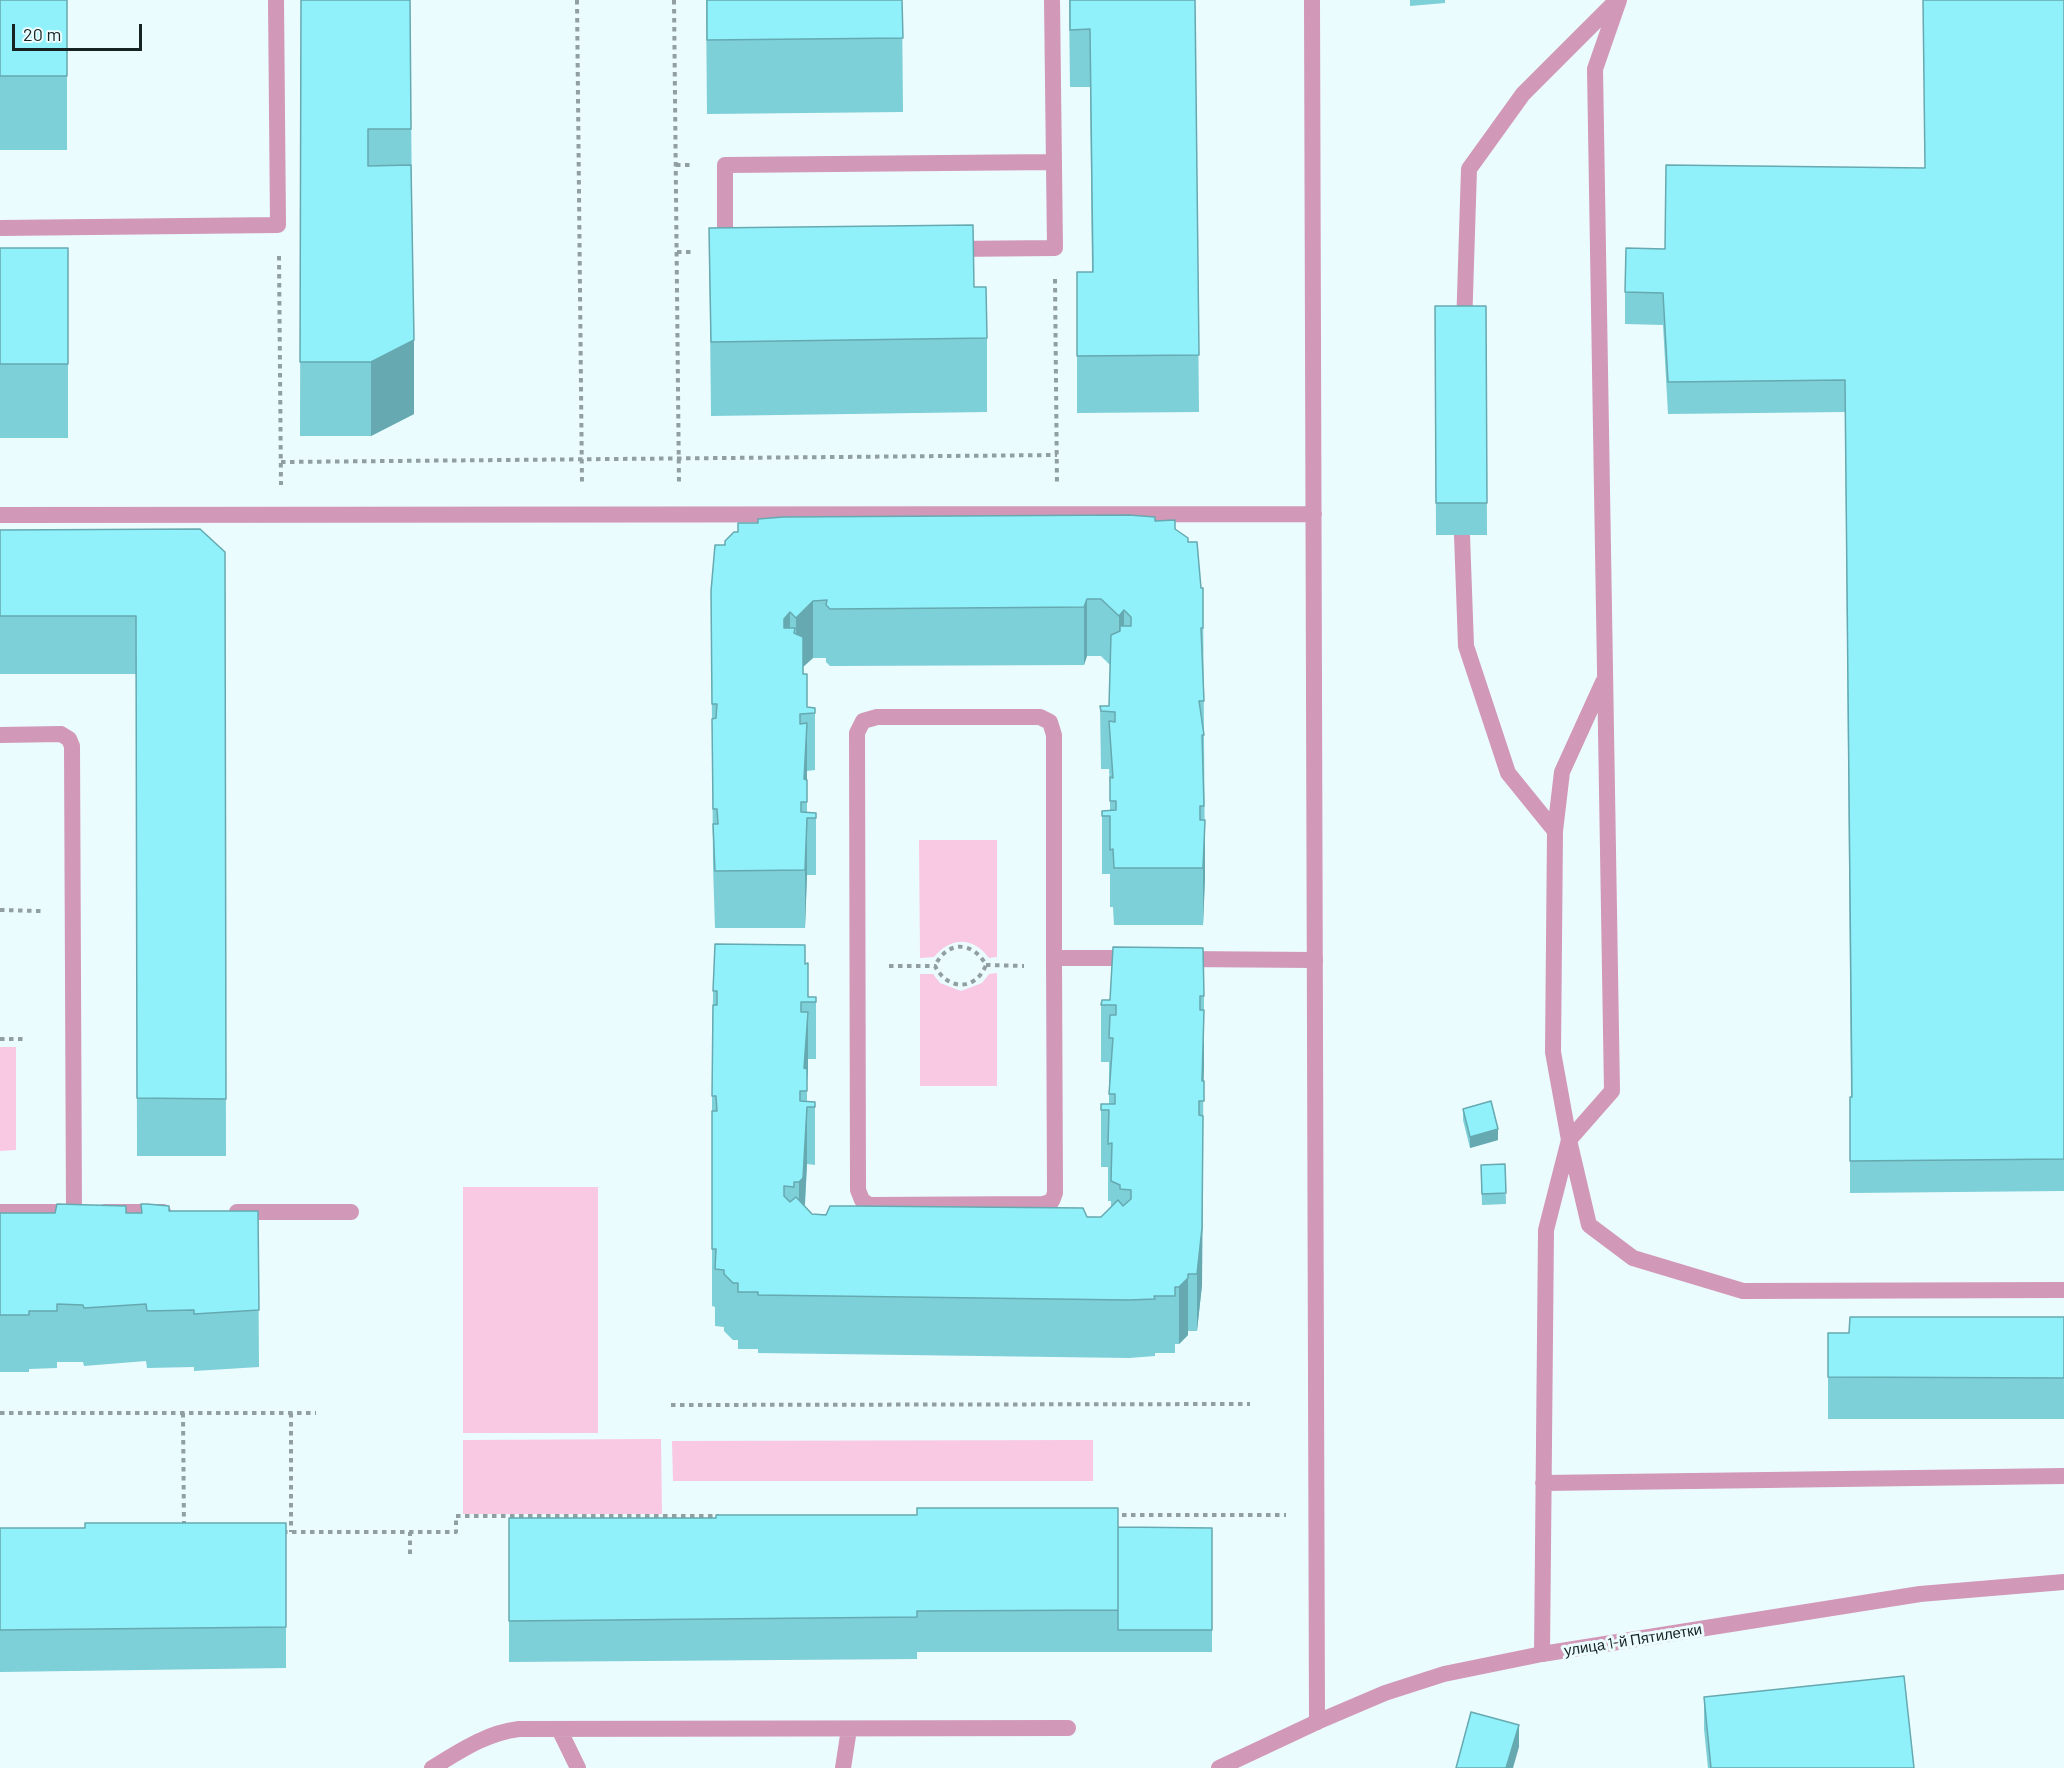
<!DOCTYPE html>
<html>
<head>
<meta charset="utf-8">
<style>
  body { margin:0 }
  #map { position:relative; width:2064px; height:1768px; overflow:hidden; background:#ebfcfe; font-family:Barlow,sans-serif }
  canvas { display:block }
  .scale { position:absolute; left:12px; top:24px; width:130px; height:27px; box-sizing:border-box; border:3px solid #172223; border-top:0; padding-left:8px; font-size:18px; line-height:21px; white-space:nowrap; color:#172223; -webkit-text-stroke:4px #ebfcfe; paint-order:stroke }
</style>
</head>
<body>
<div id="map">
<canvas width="2064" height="1768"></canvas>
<div class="scale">20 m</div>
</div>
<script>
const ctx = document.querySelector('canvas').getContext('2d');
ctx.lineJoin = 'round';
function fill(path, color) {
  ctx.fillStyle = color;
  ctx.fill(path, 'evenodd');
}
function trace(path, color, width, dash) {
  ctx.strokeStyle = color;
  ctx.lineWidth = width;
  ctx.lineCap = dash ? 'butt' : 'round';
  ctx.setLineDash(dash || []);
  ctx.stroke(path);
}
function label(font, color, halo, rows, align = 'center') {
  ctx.font = font + ' Barlow,sans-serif';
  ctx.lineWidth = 6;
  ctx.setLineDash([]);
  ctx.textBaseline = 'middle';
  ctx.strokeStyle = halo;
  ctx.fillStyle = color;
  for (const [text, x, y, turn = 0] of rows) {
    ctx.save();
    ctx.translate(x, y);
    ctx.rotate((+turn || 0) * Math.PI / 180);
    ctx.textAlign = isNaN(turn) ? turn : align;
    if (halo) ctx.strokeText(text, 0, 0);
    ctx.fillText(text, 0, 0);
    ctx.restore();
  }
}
const green = new Path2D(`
  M919,840H997V957L989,958C973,936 950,937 934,957L920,958Z
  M997,973V1086H920V974H933L940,983L961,991L982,983L989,974Z
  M16,1047V1150L0,1151V1047Z
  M463,1187H598V1433H463Z
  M661,1439L662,1514H463V1440Z
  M1093,1440V1481H673L672,1441Z`);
const path = new Path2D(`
  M577,0L582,484
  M674,0L679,485
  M676,165H694
  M677,252H695
  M279,256L281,485
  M1055,279L1057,485
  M281,462L1057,455
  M0,910L41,911
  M986,965L1024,966
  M889,966H935C947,990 975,992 986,965C973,941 947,940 935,966
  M0,1039H23
  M671,1405L1250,1404
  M0,1413H316
  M183,1413L184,1528
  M291,1413V1532
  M1113,1515H1286
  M283,1532H456V1516H719
  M410,1554V1532`);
const service = new Path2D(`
  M0,228L278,225L276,0
  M725,249V165L1054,162
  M950,249L1055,248L1052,0
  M1464,327L1469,169L1523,94L1616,1
  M1462,535L1466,646L1508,773L1555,831
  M1603,682L1562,772L1555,831L1553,1052L1569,1140L1589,1225L1633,1258L1743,1291L2064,1290
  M0,735L61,734L69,739L72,746L74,1212H0
  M1054,958V735L1050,722L1040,717H877L863,721L857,733L858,1190L862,1200L869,1205L1043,1204L1052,1201L1055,1193L1054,958H1134
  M1181,959L1315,960
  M105,1212H163
  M237,1212H351
  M1543,1483L2064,1476
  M1542,1654L1546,1230L1569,1140L1612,1091L1595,69L1619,0
  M559,1729L578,1768
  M432,1768C460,1751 486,1733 519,1729L1068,1728
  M843,1768L849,1729`);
const minor = new Path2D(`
  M1312,0L1317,1722
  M0,515L1314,514`);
const tertiary = new Path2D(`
  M1219,1768L1317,1722L1385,1693L1444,1674L1542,1654L1920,1594L2064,1582`);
const wall = new Path2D(`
  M0,0H67V150H0Z
  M301,0H410L414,414L371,436H300Z
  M706,0H902L903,112L707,114Z
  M1069,0H1195L1199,412L1077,413V272H1092L1090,87H1070Z
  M1410,0H1445V3L1410,6Z
  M2064,0V1191L1850,1193V1097H1851L1845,412L1668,414L1663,325L1625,324V292L1665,249L1925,168Z
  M709,228L974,287L987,338V412L711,416Z
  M0,248H68V438H0Z
  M1435,306H1486L1487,535H1436Z
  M1155,521L1175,530L1188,542L1201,588H1203L1205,878L1203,925H1114L1113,907H1110V874H1102V811H1110V785L1109,769H1101L1100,706H1109L1110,665L1101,656H1087L1084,665L830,666L826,662V658H813L803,667L807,707L815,708V770L807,771V813H816V875H807L805,928H715L713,866L711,591L725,545L738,532Z
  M0,530L225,552L226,1156H137L136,674H0Z
  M805,964L808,997H816V1059H808L807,1084V1102H815V1165L807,1164L805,1206L812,1214L1101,1217L1111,1207V1201H1108V1167H1101V1104H1109V1062H1101V1005L1204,996L1202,1285L1197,1331H1188V1335L1179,1344H1175V1353H1155V1356L1129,1358L758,1353V1349H738V1340H733L724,1331V1327L715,1326V1307L712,1306V1096L713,991Z
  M1463,1109L1498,1140L1470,1148L1463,1120Z
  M1505,1164L1506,1204L1482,1205L1481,1165Z
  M141,1204L169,1211H258L259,1367L194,1371V1367L147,1368L146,1361L84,1366L83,1362H57V1368L29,1369V1372H0V1213H141Z
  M2064,1317V1419H1828V1333H1849Z
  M509,1518L1118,1527L1212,1528V1652H917V1659L509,1662Z
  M286,1523V1668L0,1672V1528H85Z
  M1704,1697L1914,1768H1708L1704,1729Z`);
const shadedWall = new Path2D(`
  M414,340V414L371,436V362Z
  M1087,599V656L1084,665V607Z
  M813,601V658L803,667V732V668L796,675V618Z
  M1124,610V667L1119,673V616Z
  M790,612V670L784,676V619Z
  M807,723V780L804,779Z
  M807,818V875L805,928V870Z
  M1205,820V878L1203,925V868Z
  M1204,1010V1068L1203,1101L1202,1081Z
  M808,1012V1070L806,1091L804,1068Z
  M807,1107V1164L803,1235L799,1239V1182Z
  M1203,1116L1202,1285L1197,1331V1274Z
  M1498,1129V1140L1470,1148V1137Z
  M1188,1278V1335L1179,1344V1287Z
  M1519,1725V1747L1513,1768H1506Z`);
const building = new Path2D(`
  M0,0H67V76H0Z
  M301,0H410L411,129H368V166L411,165L414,340L371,362H300Z
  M707,0H902L903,38L707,40Z
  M1070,0H1195L1199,355L1077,356V272H1093L1090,29L1070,30Z
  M1923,0H2064V1159L1850,1161V1097H1852L1845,380L1668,382L1663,293L1625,292L1626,248L1665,249L1666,165L1925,168Z
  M973,225L974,287H986L987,338L711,342L709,228Z
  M0,248H68V364H0Z
  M1435,306H1486L1487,503H1436Z
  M1129,515L1155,517V521L1175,520V529L1188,538V542H1197L1201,588H1203V628H1201L1204,701H1199L1204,735H1202L1204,806H1200V820H1205L1203,868H1114L1113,849L1110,850V816H1102V811L1116,810V801H1110V777L1113,778L1109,721L1115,722V712L1101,711L1100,706H1109L1111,635L1120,631V626H1131V617L1124,610L1119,616L1101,599H1087L1084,607L830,609L826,605L827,600L813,601L796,618L790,612L784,619V628H795L794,633L803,637V674H807V707L815,708V713L800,714V724L807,723L804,779L807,780V802H801V812L816,813V818H807L805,870L715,871L713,824H718L717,809H713L712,719L716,718L717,704H712L711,591L715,545H725V541L734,532H738V523H758V519L783,517Z
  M200,529L225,552L226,1099L137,1098L136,616H0V530Z
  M715,944L805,945V964L808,963V997H816V1002H801V1012H808L804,1068L807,1069V1091H800V1101L815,1102V1107H807L803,1178L799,1182H794V1187L784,1186V1196L790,1202L796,1197L812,1214L826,1215L830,1206H850L1083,1208L1087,1217H1101L1118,1200L1123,1206L1131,1199V1190L1120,1189V1185L1111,1181L1112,1143L1108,1144L1109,1110H1101V1104H1115V1094H1109L1113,1038H1109L1110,1015H1116V1005H1101L1102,1000H1110L1113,947L1203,948L1204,996H1200V1010H1204L1202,1081H1204V1101H1199V1115L1203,1116L1202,1228L1197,1274H1188V1278L1179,1287H1175V1296H1154L1155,1299L1129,1300L758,1295V1292H738V1283H733L724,1274V1270L715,1269L716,1249H712V1111H717L716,1096H712L713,1005H717V991H713Z
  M1491,1101L1498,1129L1470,1137L1463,1109Z
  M1505,1164L1506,1193L1482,1194L1481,1165Z
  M57,1204L126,1206V1213H142L141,1204H147L169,1206V1211H258L259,1310L194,1314V1310L147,1311L146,1304L84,1308L83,1305L57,1304V1311H29V1315H0V1213H55Z
  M1850,1317H2064V1378L1828,1377V1333H1849Z
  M917,1508H1118V1610L917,1611V1617L509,1621V1518H716V1515H917Z
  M85,1523H286V1627L0,1630V1528H85Z
  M1118,1527L1212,1528V1630H1118Z
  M1904,1676L1914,1768H1711L1704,1697Z
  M1471,1712L1519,1725L1506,1768H1456Z`);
const streetNames = [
  ["улица 1-й Пятилетки",1633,1640,-9]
];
fill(green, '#f9c8e2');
trace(path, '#919fa1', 4, [4.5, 4.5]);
trace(service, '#d198b7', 16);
trace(minor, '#d198b7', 16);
trace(tertiary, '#d198b7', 16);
fill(wall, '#7dcfd8');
fill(shadedWall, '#66a9b0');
fill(building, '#91f1fb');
trace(building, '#66a9b0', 1.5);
label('15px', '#172223', '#ebfcfe', streetNames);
</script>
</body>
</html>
